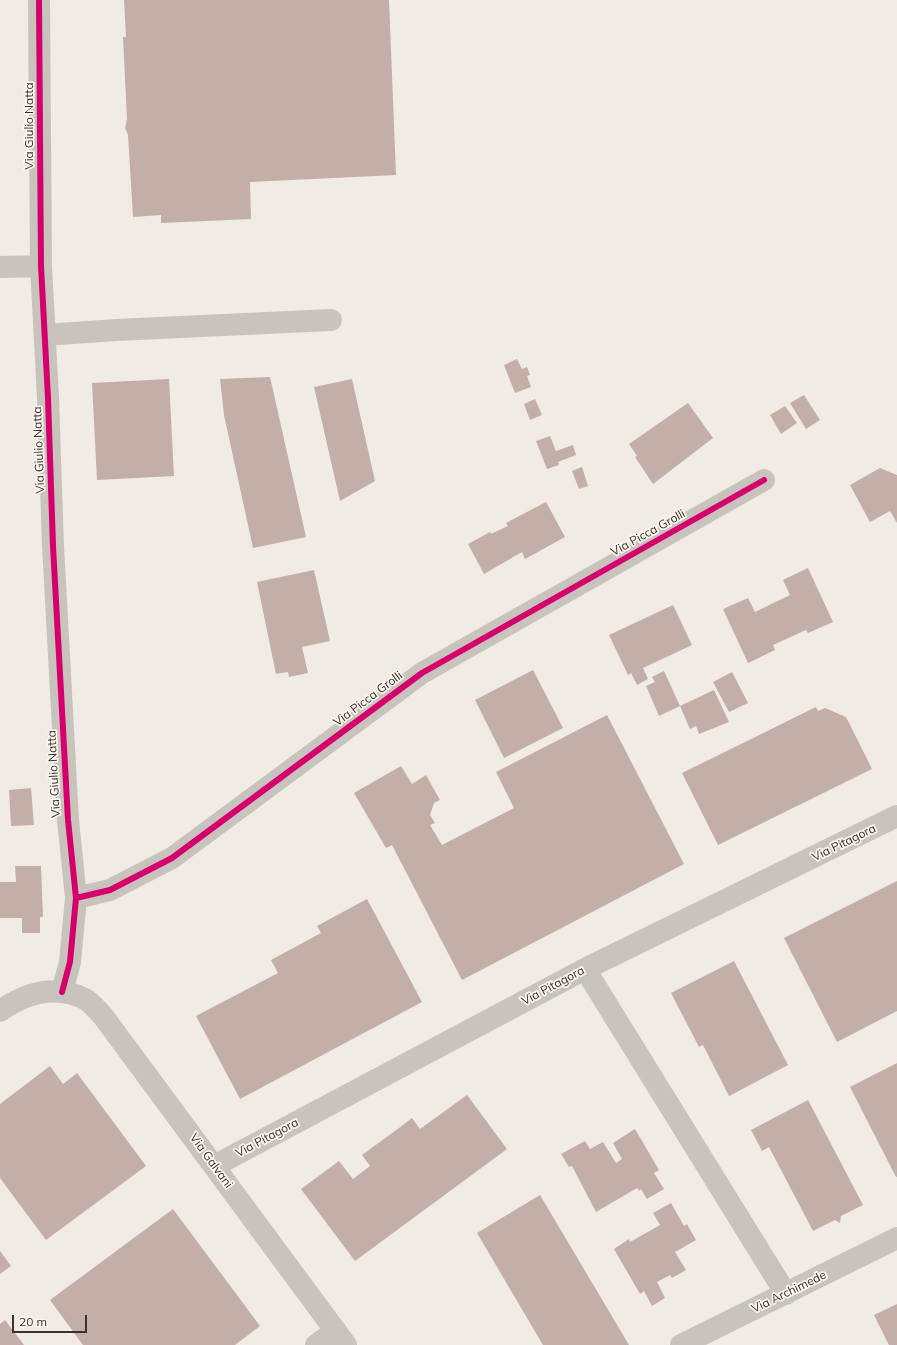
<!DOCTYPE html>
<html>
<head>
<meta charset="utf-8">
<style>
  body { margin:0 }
  #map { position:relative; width:897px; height:1345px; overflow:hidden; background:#f0ebe5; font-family:Mulish,sans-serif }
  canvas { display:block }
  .scale { position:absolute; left:12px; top:1315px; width:75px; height:18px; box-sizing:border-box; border:2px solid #3b302b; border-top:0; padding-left:5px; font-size:12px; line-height:14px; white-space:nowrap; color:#3b302b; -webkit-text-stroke:3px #fbf5ee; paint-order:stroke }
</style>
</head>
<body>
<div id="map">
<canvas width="897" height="1345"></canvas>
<div class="scale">20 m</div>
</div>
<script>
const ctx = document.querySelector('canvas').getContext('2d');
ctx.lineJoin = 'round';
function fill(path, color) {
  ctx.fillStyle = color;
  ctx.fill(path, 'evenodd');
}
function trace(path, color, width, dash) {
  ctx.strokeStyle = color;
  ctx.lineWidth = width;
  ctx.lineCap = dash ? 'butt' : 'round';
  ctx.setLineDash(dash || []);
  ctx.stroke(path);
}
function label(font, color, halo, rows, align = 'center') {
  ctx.font = font + ' Mulish,sans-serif';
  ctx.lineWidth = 3.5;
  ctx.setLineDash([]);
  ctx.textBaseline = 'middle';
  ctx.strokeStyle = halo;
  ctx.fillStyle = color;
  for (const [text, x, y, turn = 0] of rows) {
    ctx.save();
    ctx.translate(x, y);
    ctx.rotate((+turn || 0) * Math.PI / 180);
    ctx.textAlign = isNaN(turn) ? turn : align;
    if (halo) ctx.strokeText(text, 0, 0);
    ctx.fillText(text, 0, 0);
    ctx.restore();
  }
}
const building = new Path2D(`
  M124,0H389L396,175L250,182L251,219L161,223V215L133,217L128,135L125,128L127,119L123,37H126Z
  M517,359L522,369L527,367L530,375L527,376L531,387L515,393L504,365Z
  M270,377L306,537L253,548L224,415L220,379Z
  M169,379L174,476L97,480L92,383Z
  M352,379L375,481L340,501L314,387Z
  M804,395L820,420L806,429L790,403Z
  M535,399L542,415L530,420L524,404Z
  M688,403L713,438L653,484L635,457L637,456L629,444Z
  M785,406L797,423L781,434L770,415Z
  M550,436L556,451L573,445L576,455L558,462L559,465L547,469L536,441Z
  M582,467L588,486L579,489L572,471Z
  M880,468L897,475V523L890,511L870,522L850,485Z
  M546,502L565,537L525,559L522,552L484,574L468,544L490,532L491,534L508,526L506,523Z
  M808,568L833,622L808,633L806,630L773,645L775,650L748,663L723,609L748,598L755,612L790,595L783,580Z
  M314,570L330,641L302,647L308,673L289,677L288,672L276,674L257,582Z
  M673,605L692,645L643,668L648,679L637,685L631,673L628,675L609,635Z
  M533,670L563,728L504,758L475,700Z
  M664,671L680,706L659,716L646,686L655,682L652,677Z
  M732,672L748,703L729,712L713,682Z
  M714,690L729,722L699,734L696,726L690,729L680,706Z
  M816,707L818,711L825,708L846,717L872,769L718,845L682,773Z
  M607,715L684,864L462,980L392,845L386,848L354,793L401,766L412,784L426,775L440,800L434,803L430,815L435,823L430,825L442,845L514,808L496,772Z
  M31,788L34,825L11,826L9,790Z
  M15,866H41L43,917H40V933H22V918H0V882H16Z
  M897,881V1011L837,1042L784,938Z
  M367,899L422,1002L240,1099L196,1016L278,973L271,960L321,933L317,926Z
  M734,961L788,1065L729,1096L703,1045L699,1047L671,993Z
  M897,1063V1177H896L850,1087Z
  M50,1066L63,1084L77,1073L146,1166L46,1240L0,1178V1104Z
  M467,1095L507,1149L355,1261L301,1189L339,1161L353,1179L370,1166L362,1155L399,1128L412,1118L420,1129Z
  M808,1100L863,1205L841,1216L840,1223L835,1220L813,1231L769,1147L762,1151L751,1130Z
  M635,1129L659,1170L654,1173L664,1189L647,1199L641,1189L639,1191L637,1188L596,1212L572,1166L569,1167L561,1154L585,1141L590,1149L603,1142L616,1163L622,1159L613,1143Z
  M540,1195L629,1345H543L477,1233Z
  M671,1203L684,1226L687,1224L696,1240L675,1252L686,1270L672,1278L670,1275L657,1282L665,1298L652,1306L644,1291L640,1294L614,1249L629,1239L630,1242L660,1225L653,1213Z
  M173,1209L260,1326L235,1345H83L50,1300Z
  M0,1251L11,1266L0,1274Z
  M897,1304V1345H889L874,1315Z
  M5,1320L24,1345H0V1324Z`);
const street = new Path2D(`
  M39,0L41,266L48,398L53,546L68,820L76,898L70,962L62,992
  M0,267L41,266
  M45,335L116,330L331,320
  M76,898L110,890L172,858L422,673L764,480
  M585,969L786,1294
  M0,1011C26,993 55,984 85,999C92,1003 98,1011 103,1016L346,1345
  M214,1166L585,969L897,816
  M316,1345L336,1331
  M681,1345L897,1238`);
const cycleway = new Path2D(`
  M39,0L41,266L48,398L53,546L68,820L76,898L70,962L62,992
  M76,898L110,890L172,858L422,673L764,480`);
const streetNames = [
  ["Via Giulio Natta",29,126,-90],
  ["Via Giulio Natta",39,450,-92],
  ["Via Picca Grolli",648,533,-29],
  ["Via Picca Grolli",368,699,-37],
  ["Via Giulio Natta",54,774,-93],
  ["Via Pitagora",844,843,-26],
  ["Via Pitagora",553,986,-28],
  ["Via Pitagora",267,1138,-28],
  ["Via Galvani",211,1161,54],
  ["Via Archimede",789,1292,-26]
];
fill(building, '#c3afa7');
trace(street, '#c9c3be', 22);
trace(cycleway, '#d6006c', 6);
label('12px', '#3b302b', '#fbf5ee', streetNames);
</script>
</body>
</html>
